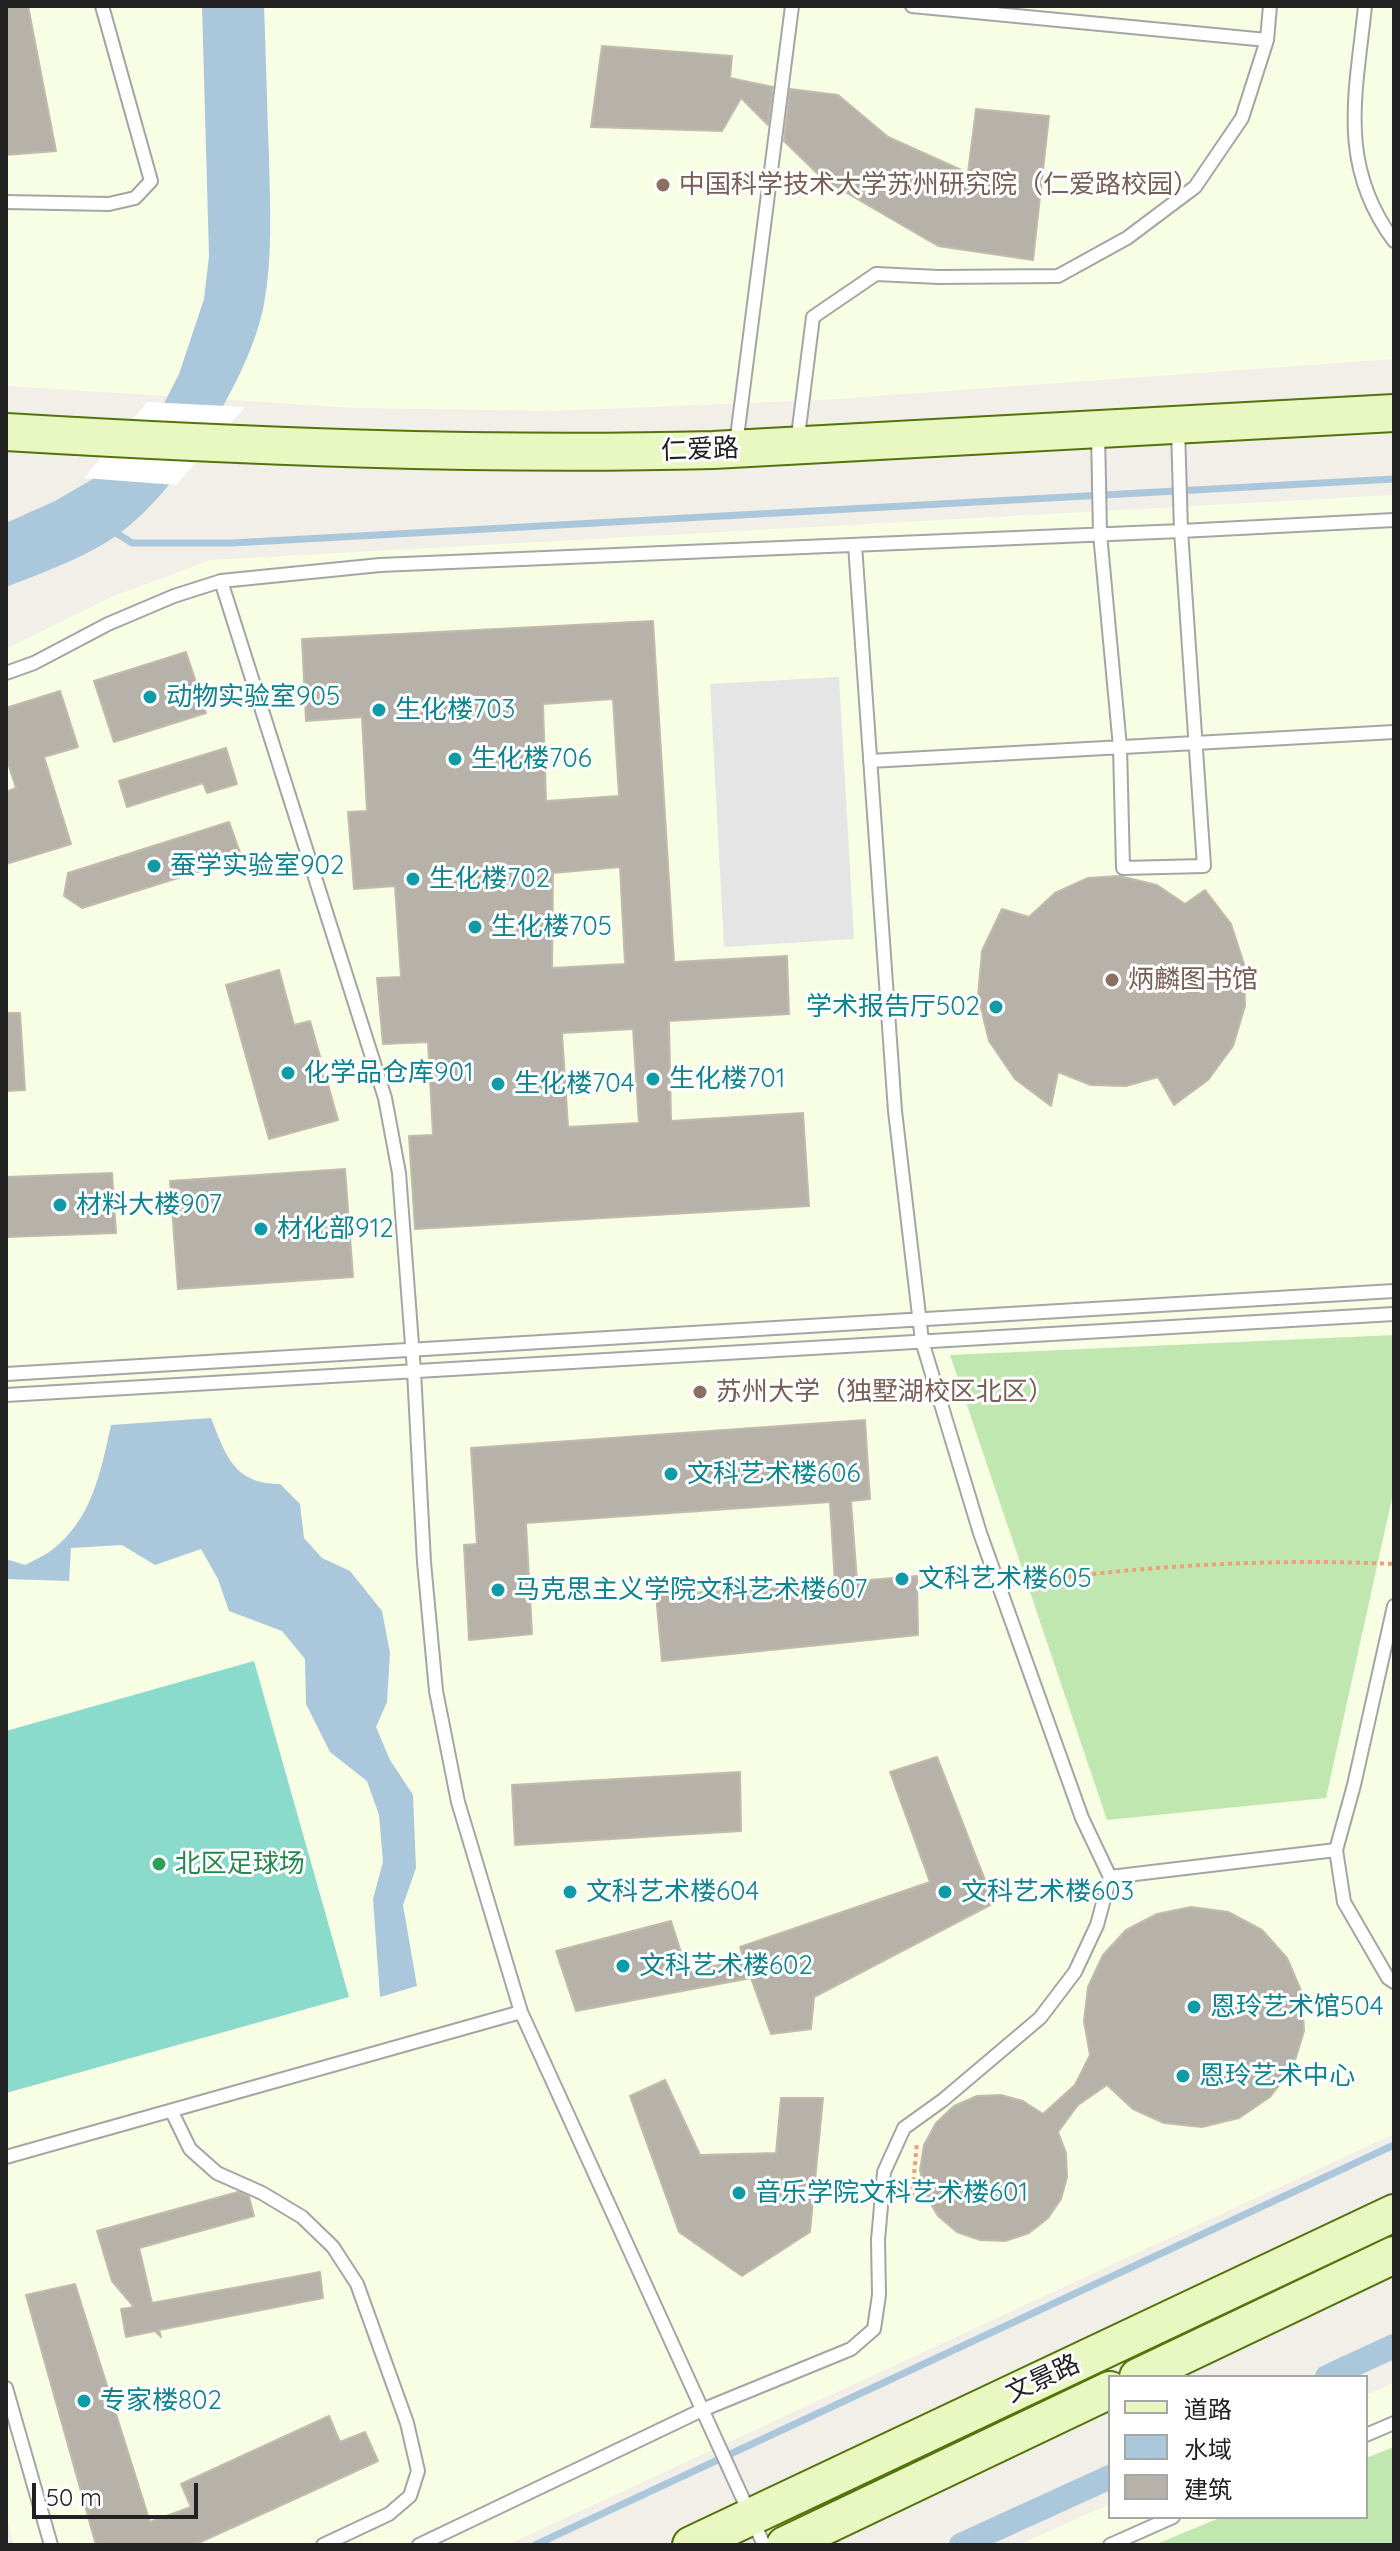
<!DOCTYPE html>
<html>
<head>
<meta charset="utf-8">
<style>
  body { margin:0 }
  #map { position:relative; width:1400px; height:2551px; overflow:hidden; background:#f1efe8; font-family:Quicksand,"Noto Sans SC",sans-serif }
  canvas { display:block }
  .frame { position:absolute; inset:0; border:8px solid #212121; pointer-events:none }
  .legend { position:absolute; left:1108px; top:2375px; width:260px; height:144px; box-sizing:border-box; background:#fff; border:2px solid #a6a6a6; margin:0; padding:10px 14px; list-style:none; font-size:24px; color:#212121 }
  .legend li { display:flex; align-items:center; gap:16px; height:40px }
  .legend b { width:40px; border:2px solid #a6a6a6 }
  .scale { position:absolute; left:32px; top:2483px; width:166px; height:36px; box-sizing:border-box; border:4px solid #212121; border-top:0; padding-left:10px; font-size:24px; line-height:28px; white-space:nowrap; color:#212121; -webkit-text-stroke:6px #fff; paint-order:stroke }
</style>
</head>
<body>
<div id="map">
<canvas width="1400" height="2551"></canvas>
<div class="frame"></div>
<ul class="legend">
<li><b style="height:10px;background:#e9f7c0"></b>道路</li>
<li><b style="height:22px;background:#abc7db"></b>水域</li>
<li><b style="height:22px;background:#b6b2aa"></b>建筑</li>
</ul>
<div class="scale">50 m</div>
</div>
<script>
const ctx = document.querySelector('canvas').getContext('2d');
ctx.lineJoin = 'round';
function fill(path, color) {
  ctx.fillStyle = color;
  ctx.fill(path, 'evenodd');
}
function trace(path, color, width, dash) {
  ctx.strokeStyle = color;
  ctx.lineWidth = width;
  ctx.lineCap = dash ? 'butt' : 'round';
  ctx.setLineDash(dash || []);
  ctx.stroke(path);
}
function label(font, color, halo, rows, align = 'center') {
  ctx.font = font + ' Quicksand,"Noto Sans SC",sans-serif';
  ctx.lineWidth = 6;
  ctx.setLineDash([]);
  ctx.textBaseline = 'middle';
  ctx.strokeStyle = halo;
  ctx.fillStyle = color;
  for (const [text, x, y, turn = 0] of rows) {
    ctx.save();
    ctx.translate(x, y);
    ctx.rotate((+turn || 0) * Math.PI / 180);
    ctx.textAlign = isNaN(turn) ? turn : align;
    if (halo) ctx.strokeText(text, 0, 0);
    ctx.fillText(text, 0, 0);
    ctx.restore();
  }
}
const education = new Path2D(`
  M6,6H1394V359L822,400L553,411L357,408L6,386Z
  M1394,495V2134L507,2545H14L6,2516V649L111,597L211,560Z
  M1394,2383V2545H1018L1110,2504V2517H1366V2395Z`);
const grass = new Path2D(`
  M1394,1335V1489L1326,1798L1107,1820L950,1355Z
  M1394,2447V2545H1154L1222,2517H1366V2458Z`);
const pitch = new Path2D(`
  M254,1661L349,1997L6,2093V1731Z`);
const parking = new Path2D(`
  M839,677L854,939L724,947L710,684Z`);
const water = new Path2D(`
  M202,6H264C266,57 267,107 269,158C270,207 273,255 264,304C251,376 177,494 116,536C82,559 44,572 6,587V523L55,501L98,476L160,411L179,374L204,299L209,256Z
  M211,1418C226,1456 234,1484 280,1484L300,1504L304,1538L322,1558L350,1571L382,1611L390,1653L387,1702L376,1727L390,1760L413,1795L416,1868L403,1905L417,1986L380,1997L373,1899L383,1862L379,1815L367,1781L330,1752L306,1704L305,1659L282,1631L229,1611L218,1579L201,1549L155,1565L122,1545L71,1548L69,1581L6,1579V1559L25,1565C34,1560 45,1556 53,1549C92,1519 101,1471 111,1425Z`);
const pier = new Path2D(`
  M147,402L245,407L176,485L84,478Z`);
const stream = new Path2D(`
  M113,531L132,543H232L1394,479
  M535,2545L1394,2145`);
const canal = new Path2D(`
  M1327,2377L1394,2346
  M961,2545L1110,2477`);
const building = new Path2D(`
  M6,6H28L56,151L6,155Z
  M602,46L732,56L730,78L773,87L768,125L741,98L722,131L591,127Z
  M790,89L838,95L888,137L968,173L976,109L1049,116L1033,260L938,246L823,179L784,141Z
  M653,621L674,962L787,956L789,1014L669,1021L671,1121L803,1113L809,1206L415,1229L409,1136L433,1135L428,1042L383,1044L377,978L401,977L395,886L354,889L348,812L367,811L362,717L306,721L302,639ZM613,699L619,796L546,801L543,704ZM620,867L625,964L552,968L553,873ZM633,1029L639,1123L568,1127L562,1033Z
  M186,652L206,713L114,742L94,681Z
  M60,691L78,747L44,757L71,844L6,864V792L16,788L6,757V708Z
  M226,748L237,784L207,793L203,783L127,807L119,781Z
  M229,822L242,858L82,908L64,896L68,873Z
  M1119,876L1157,885L1185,904L1205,890L1231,924L1244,964L1245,1006L1233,1046L1208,1080L1174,1105L1158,1077L1126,1086L1091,1085L1058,1072L1051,1106L1015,1079L989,1041L978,996L982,951L1002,909L1029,917L1055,893L1088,878Z
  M279,970L294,1025L310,1021L338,1120L269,1139L226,985Z
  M6,1013H20L25,1090L6,1091Z
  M345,1169L353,1277L178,1289L170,1181Z
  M112,1173L116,1233L6,1237V1177Z
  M865,1420L870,1499L851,1501L857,1581L917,1576L918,1635L662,1661L656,1595L835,1584L830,1502L526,1523L532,1634L469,1640L464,1545L477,1544L471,1448Z
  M937,1757L994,1903L814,1997L811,2029L771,2034L751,1978L576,2011L556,1951L671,1921L687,1971L744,1960L740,1947L930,1882L890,1772Z
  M740,1772L741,1831L515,1845L512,1785Z
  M1191,1907L1228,1912L1262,1930L1287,1958L1302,1993L1304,2031L1293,2067L1270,2097L1239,2118L1202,2127L1164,2123L1133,2109L1107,2085L1078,2105L1058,2132L1066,2153L1067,2177L1061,2199L1048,2218L1029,2233L1005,2241L980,2240L957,2232L938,2216L925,2194L920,2170L924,2145L936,2123L954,2106L977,2096L1001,2095L1023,2101L1043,2114L1075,2085L1090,2055L1084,2021L1088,1987L1103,1955L1126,1930L1157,1914Z
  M665,2080L700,2155L776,2153L781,2098H823L810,2232L742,2276L679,2232L630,2096Z
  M238,2192L249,2197L254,2216L139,2248L152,2303L320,2272L323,2298L159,2330L161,2337L155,2331L126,2337L121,2309L134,2307L112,2281L97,2231Z
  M75,2284L150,2522L191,2507L181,2484L329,2416L340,2442L365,2432L378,2461L194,2545H96L26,2295Z`);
const path = new Path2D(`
  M1013,1584C1139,1566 1267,1558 1394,1564
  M912,2197L917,2143`);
const lane = new Path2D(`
  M912,6L1267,40
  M1365,6C1356,94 1337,164 1394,241
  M6,202L109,204L135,198L151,181L102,6
  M1098,432L1100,534L1120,747L1123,868L1204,866L1181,531L1178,428
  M797,444L813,317L876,274L939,277L1058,276L1127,238L1195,187L1242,118L1267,40L1270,6
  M736,445L792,6
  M855,545L895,1111L922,1341L980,1533L1082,1818L1110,1877
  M221,581L385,1098L399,1173L414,1371L424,1562L436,1691L458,1802L521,2012L764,2545
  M6,673L34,663L108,624L174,596L221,581L380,565L1181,531L1394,520
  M870,761L1394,732
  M6,1374L1394,1291
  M6,1395L1394,1314
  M1336,1850L1354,1785L1394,1606
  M172,2112L190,2149L217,2173L262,2193L302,2217L333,2247L357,2284L407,2423L418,2471L410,2496L389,2514L323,2545
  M6,2157L521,2012
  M6,2388L51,2545
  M1366,2435L1394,2423
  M419,2545L702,2410L851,2349L874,2329L879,2295L878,2240L884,2172L904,2128L943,2100L1040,2018L1075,1972L1097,1925L1110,1877L1336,1850L1344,1902L1388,1978L1394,1982
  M1110,2545L1173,2517`);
const secondary = new Path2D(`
  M6,432C241,446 478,456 713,450L1394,413
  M1138,2377L1394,2255
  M691,2545L1394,2213
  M785,2545L1110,2390`);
const markers = [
  [663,185,8,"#8d6e63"],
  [150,697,8,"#0f9aa8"],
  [379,710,8,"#0f9aa8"],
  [455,759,8,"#0f9aa8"],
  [154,866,8,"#0f9aa8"],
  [413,879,8,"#0f9aa8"],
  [475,927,8,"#0f9aa8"],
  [1112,980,8,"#8d6e63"],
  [996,1007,8,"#0f9aa8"],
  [288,1073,8,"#0f9aa8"],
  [653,1079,8,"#0f9aa8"],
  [498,1084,8,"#0f9aa8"],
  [60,1205,8,"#0f9aa8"],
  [261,1229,8,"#0f9aa8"],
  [700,1392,8,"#8d6e63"],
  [671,1474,8,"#0f9aa8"],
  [902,1579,8,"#0f9aa8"],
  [498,1590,8,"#0f9aa8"],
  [159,1864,8,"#2e9e5b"],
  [570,1892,8,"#0f9aa8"],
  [945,1892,8,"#0f9aa8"],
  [623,1966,8,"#0f9aa8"],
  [1194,2007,8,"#0f9aa8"],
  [1183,2076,8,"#0f9aa8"],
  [739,2193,8,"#0f9aa8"],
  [84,2401,8,"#0f9aa8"]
];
const educationNames = [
  ["中国科学技术大学苏州研究院（仁爱路校园）",679,185],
  ["炳麟图书馆",1128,980],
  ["苏州大学（独墅湖校区北区）",716,1392]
];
const streetNames = [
  ["仁爱路",700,450,-2],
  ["文景路",1043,2379,-25]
];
const cultureNames = [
  ["动物实验室905",166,697],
  ["生化楼703",395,710],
  ["生化楼706",471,759],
  ["蚕学实验室902",170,866],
  ["生化楼702",429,879],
  ["生化楼705",491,927],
  ["学术报告厅502",980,1007,"right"],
  ["化学品仓库901",304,1073],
  ["生化楼701",669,1079],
  ["生化楼704",514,1084],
  ["材料大楼907",76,1205],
  ["材化部912",277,1229],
  ["文科艺术楼606",687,1474],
  ["文科艺术楼605",918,1579],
  ["马克思主义学院文科艺术楼607",514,1590],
  ["文科艺术楼604",586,1892],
  ["文科艺术楼603",961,1892],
  ["文科艺术楼602",639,1966],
  ["恩玲艺术馆504",1210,2007],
  ["恩玲艺术中心",1199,2076],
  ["音乐学院文科艺术楼601",755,2193],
  ["专家楼802",100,2401]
];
const leisureNames = [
  ["北区足球场",175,1864]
];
fill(education, '#f8fee4');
fill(grass, '#c1e7b1');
fill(pitch, '#8bdbcc');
fill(parking, '#e5e5e5');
fill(water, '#abc7db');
fill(pier, '#fff');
trace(stream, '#abc7db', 7);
trace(canal, '#abc7db', 24);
fill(building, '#b6b2aa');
trace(building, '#c2baab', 2);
trace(lane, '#a5a5a5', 16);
trace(secondary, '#53740b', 40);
trace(path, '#f39d77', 4, [4, 4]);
trace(lane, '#fff', 12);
trace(secondary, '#e9f7c0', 36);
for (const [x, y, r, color] of markers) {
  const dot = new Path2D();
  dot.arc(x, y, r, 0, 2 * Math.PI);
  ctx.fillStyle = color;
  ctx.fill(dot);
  trace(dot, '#fff', 3);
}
label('26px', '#785e54', '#fff', educationNames, 'left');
label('26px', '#212121', '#fff', streetNames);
label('26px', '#0d838f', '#fff', cultureNames, 'left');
label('26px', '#27864d', '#fff', leisureNames, 'left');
</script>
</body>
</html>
